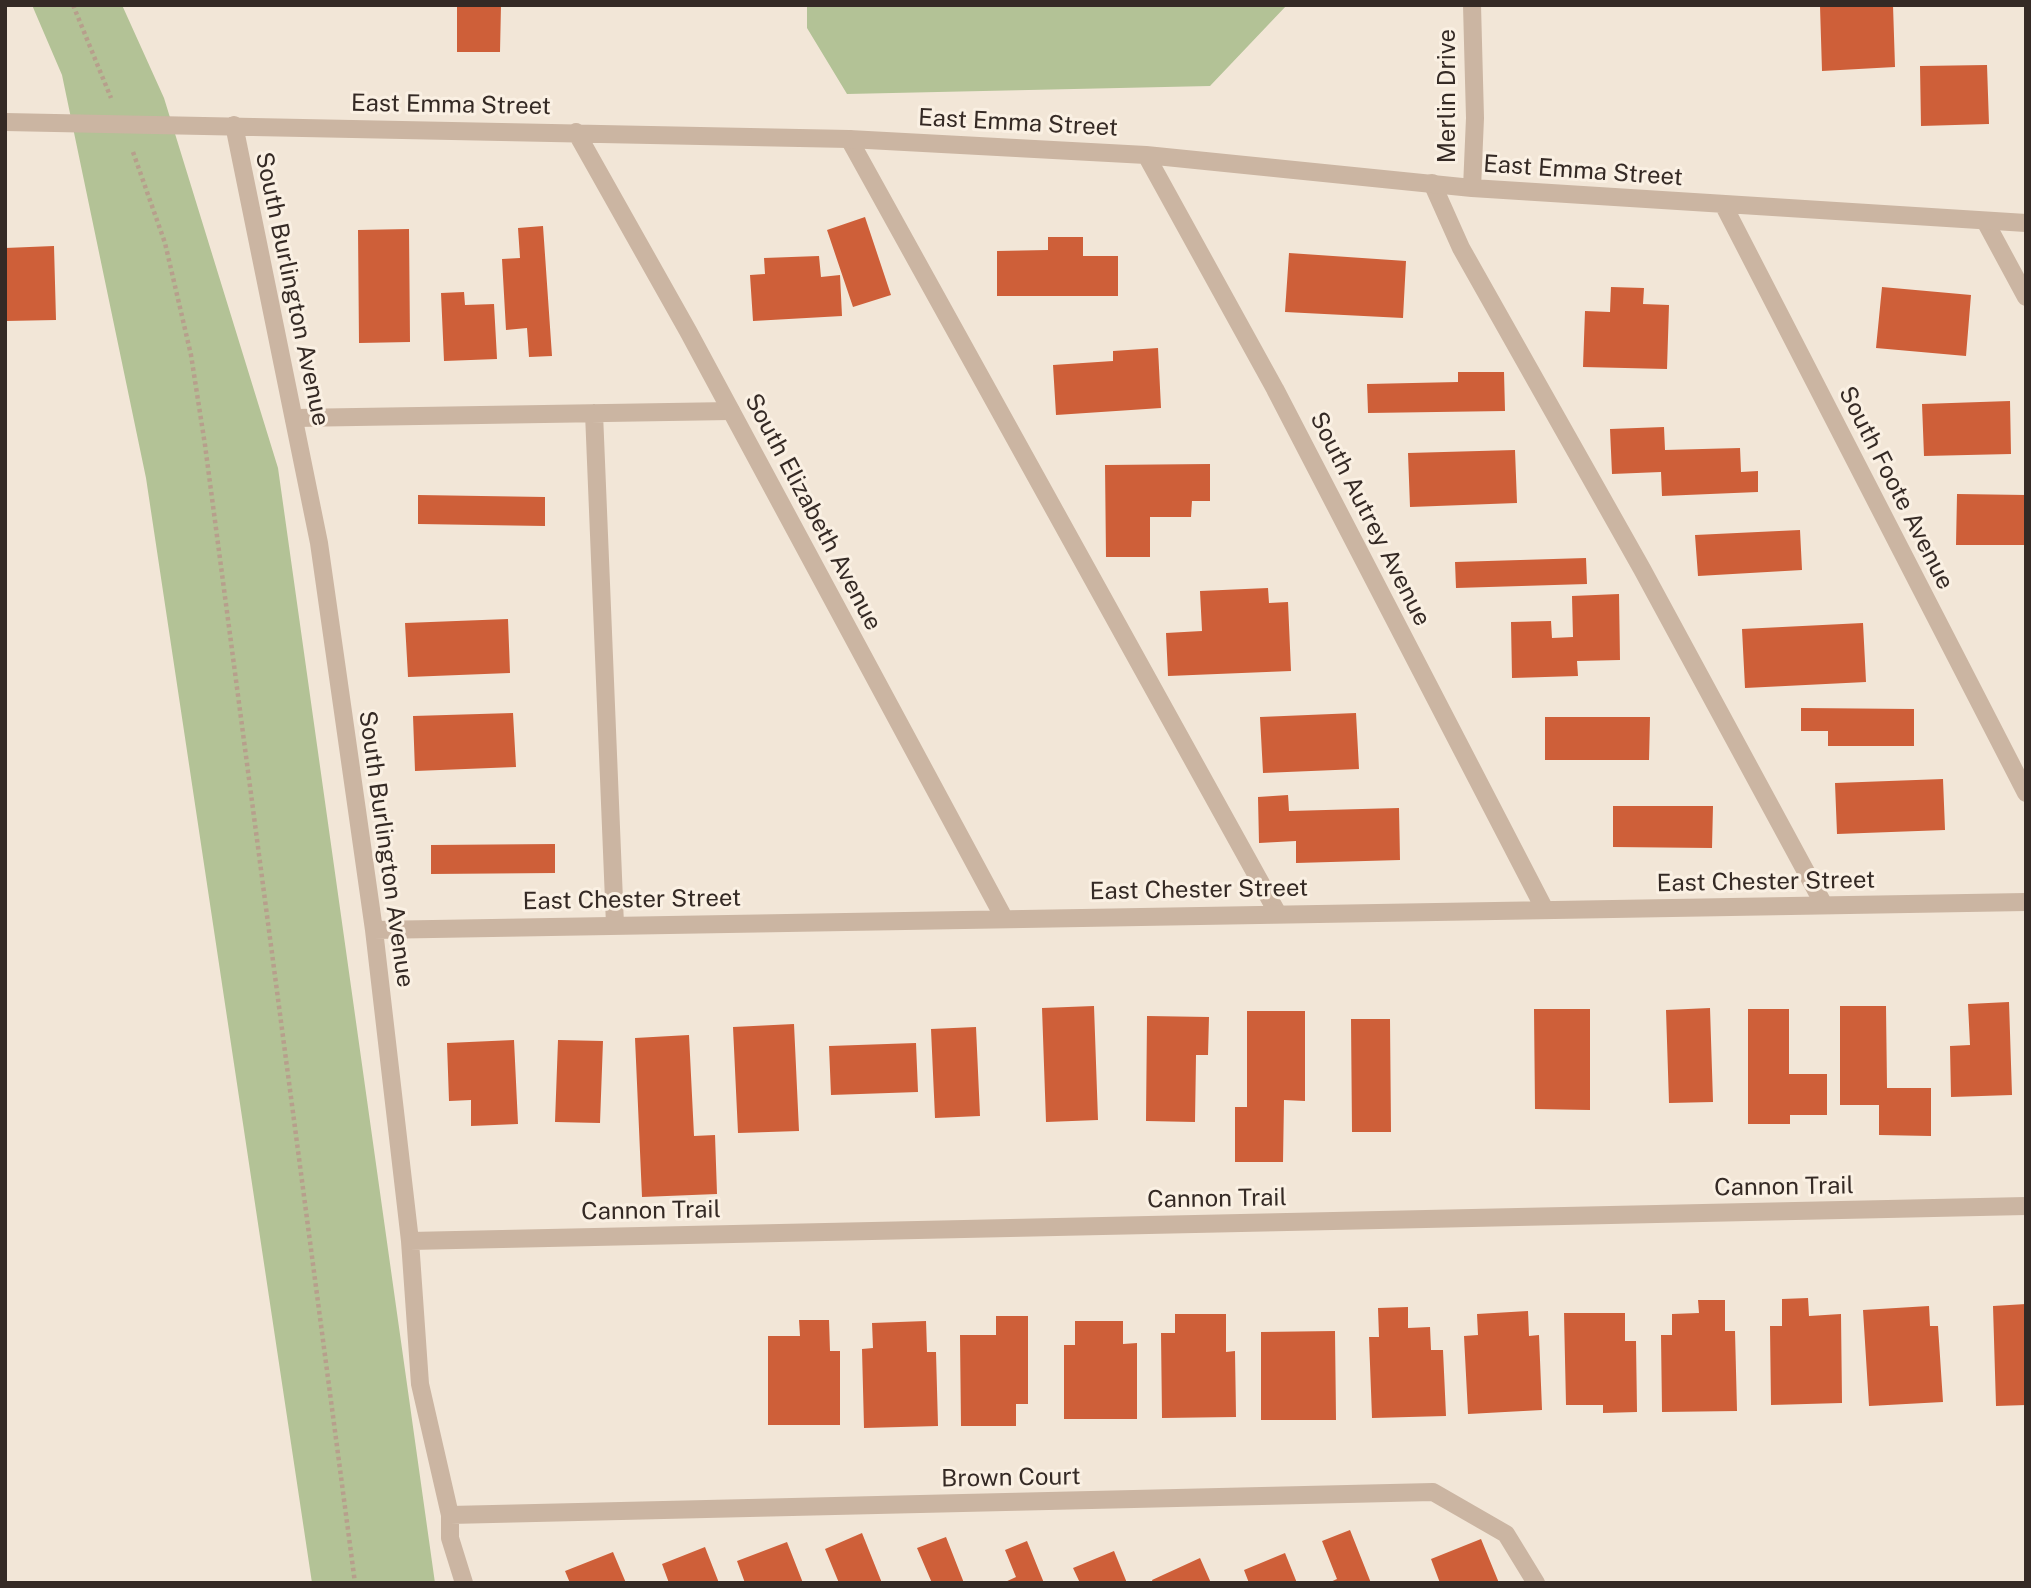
<!DOCTYPE html>
<html>
<head>
<meta charset="utf-8">
<style>
  body { margin:0 }
  #map { position:relative; width:2031px; height:1588px; overflow:hidden; background:#f2e6d7; font-family:"Public Sans",sans-serif }
  canvas { display:block }
  .frame { position:absolute; inset:0; border:7px solid #352a25; pointer-events:none }
</style>
</head>
<body>
<div id="map">
<canvas width="2031" height="1588"></canvas>
<div class="frame"></div>
</div>
<script>
const ctx = document.querySelector('canvas').getContext('2d');
ctx.lineJoin = 'round';
function fill(path, color) {
  ctx.fillStyle = color;
  ctx.fill(path, 'evenodd');
}
function trace(path, color, width, dash) {
  ctx.strokeStyle = color;
  ctx.lineWidth = width;
  ctx.lineCap = dash ? 'butt' : 'round';
  ctx.setLineDash(dash || []);
  ctx.stroke(path);
}
function label(font, color, halo, rows, align = 'center') {
  ctx.font = font + ' "Public Sans",sans-serif';
  ctx.lineWidth = 6;
  ctx.setLineDash([]);
  ctx.textBaseline = 'middle';
  ctx.strokeStyle = halo;
  ctx.fillStyle = color;
  for (const [text, x, y, turn = 0] of rows) {
    ctx.save();
    ctx.translate(x, y);
    ctx.rotate((+turn || 0) * Math.PI / 180);
    ctx.textAlign = isNaN(turn) ? turn : align;
    if (halo) ctx.strokeText(text, 0, 0);
    ctx.fillText(text, 0, 0);
    ctx.restore();
  }
}
const green = new Path2D(`
  M32,5H122L164,98L278,468L435,1583H312L146,478L62,75Z
  M807,5H1287L1210,86L847,94L807,28Z`);
const building = new Path2D(`
  M457,5H501L500,52H457Z
  M1893,5L1895,67L1822,71L1820,6Z
  M1987,65L1989,124L1921,126L1920,66Z
  M865,217L891,295L853,307L827,230Z
  M543,226L552,356L529,357L527,328L506,330L502,259L520,258L518,228Z
  M409,229L410,342L359,343L358,230Z
  M1048,237H1083V256H1118V296H997V251L1048,250Z
  M54,246L56,320L5,321V248Z
  M1289,253L1406,261L1403,318L1285,312Z
  M819,256L821,277L840,275L842,316L753,321L750,275L765,274L764,258Z
  M1611,287L1644,288L1643,304L1669,305L1667,369L1583,367L1585,311L1610,312Z
  M1882,287L1971,295L1966,356L1876,348Z
  M464,292L465,305L494,304L497,359L444,361L441,293Z
  M1158,348L1161,408L1056,415L1053,365L1113,361V351Z
  M1458,372H1504L1505,411L1368,413L1367,384L1458,382Z
  M2010,401L2011,454L1924,456L1922,404Z
  M1664,427L1665,450L1740,448L1741,472L1758,471V492L1662,496L1661,472L1612,474L1610,429Z
  M1515,450L1517,503L1410,507L1408,453Z
  M1210,464V501H1192L1191,517H1150V557H1106L1105,465Z
  M1957,494L2026,495V545H1956Z
  M418,495L545,497V526L418,524Z
  M1800,530L1802,570L1698,576L1695,535Z
  M1586,558L1587,584L1456,588L1455,562Z
  M1268,588L1269,603L1288,602L1291,671L1168,676L1166,633L1202,631L1200,591Z
  M1619,594L1620,660L1577,661L1578,676L1512,678L1511,622L1551,621L1552,638L1573,637L1572,596Z
  M508,619L510,673L408,677L405,623Z
  M1863,623L1866,682L1745,688L1742,629Z
  M1801,708L1914,709V746H1828V731H1801Z
  M513,713L516,767L415,771L413,716Z
  M1356,713L1359,769L1263,773L1260,717Z
  M1545,717H1650L1649,760H1545Z
  M1943,779L1945,830L1837,834L1835,783Z
  M1288,795L1289,811L1399,808L1400,860L1296,863V841L1259,843L1258,797Z
  M1613,806H1713L1712,848L1613,847Z
  M555,844V873L431,874V845Z
  M2009,1002L2012,1095L1951,1097L1950,1046L1970,1045L1968,1004Z
  M1094,1006L1098,1120L1046,1122L1042,1008Z
  M1840,1006H1886L1887,1088H1931V1136L1879,1135V1105H1840Z
  M1710,1008L1713,1102L1669,1103L1666,1010Z
  M1534,1009H1590V1110L1535,1109Z
  M1748,1009H1789V1074H1827V1115H1790V1124H1748Z
  M1247,1011H1305V1101L1284,1100L1283,1162H1235V1107H1247Z
  M1147,1016L1209,1017L1208,1055H1196L1195,1122L1146,1121Z
  M1351,1019H1390L1391,1132H1352Z
  M794,1024L799,1131L738,1133L733,1027Z
  M976,1027L980,1116L935,1118L931,1029Z
  M689,1035L694,1136L715,1135L717,1194L642,1197L635,1038Z
  M514,1040L518,1124L471,1126V1100L449,1101L447,1043Z
  M558,1040L603,1041L600,1123L555,1122Z
  M916,1043L918,1092L831,1095L829,1046Z
  M1808,1298L1809,1316L1841,1314L1842,1403L1771,1405L1770,1326H1782V1299Z
  M1698,1300H1725V1331H1735L1737,1411L1662,1412L1661,1335H1672V1314L1699,1313Z
  M2026,1304V1405L1996,1406L1993,1306Z
  M1929,1306L1930,1326H1938L1943,1402L1869,1406L1863,1310Z
  M1408,1307V1328L1430,1327L1431,1350H1443L1446,1416L1372,1418L1369,1337H1379L1378,1308Z
  M1528,1311L1529,1336L1539,1335L1542,1410L1468,1414L1464,1336L1478,1335L1477,1314Z
  M1564,1313H1625V1341H1636L1637,1412L1603,1413V1405H1566Z
  M1175,1314H1226V1352L1235,1351L1236,1417L1162,1418L1161,1333H1175Z
  M996,1316H1028V1404H1016V1426H961L960,1335H996Z
  M799,1320H829L830,1351H840V1425H768V1336H800Z
  M926,1321L927,1352H936L938,1426L864,1428L862,1349L873,1348L872,1323Z
  M1075,1321H1123V1344L1137,1343V1419H1064V1345H1075Z
  M1335,1331L1336,1420H1261V1332Z
  M1350,1530L1371,1583H1328L1337,1579L1322,1541Z
  M862,1533L882,1583H839L825,1549Z
  M946,1537L964,1583H932L917,1548Z
  M1481,1539L1499,1583H1440L1431,1559Z
  M1027,1541L1044,1583H1003L1016,1577L1005,1550Z
  M787,1542L803,1583H745L737,1561Z
  M705,1547L719,1583H669L662,1564Z
  M1114,1551L1127,1583H1080L1073,1568Z
  M613,1552L626,1583H570L565,1571Z
  M1285,1553L1297,1583H1249L1244,1570Z
  M1200,1558L1211,1583H1153L1152,1580Z`);
const path = new Path2D(`
  M73,5L111,98
  M133,152L165,243L191,355L205,445L355,1583`);
const service = new Path2D(`
  M849,139L1278,914
  M1432,183L1461,248L1642,569L1824,905
  M1985,221L2026,297
  M594,413L615,925
  M294,418L731,411`);
const minor = new Path2D(`
  M5,122L849,139L1146,155L1472,188L2026,223
  M234,125L319,543L374,930L410,1241L420,1384L450,1515V1538L464,1583
  M576,132L688,331L1004,918
  M1146,155L1275,389L1545,910
  M1472,188L1475,118L1472,5
  M1724,206L2026,793
  M374,930L2026,902
  M410,1241L2026,1206
  M450,1515L1433,1492L1506,1534L1536,1583`);
const streetNames = [
  ["Merlin Drive",1448,96,-90],
  ["East Emma Street",451,105,1],
  ["East Emma Street",1018,123,3],
  ["East Emma Street",1583,171,4],
  ["South Burlington Avenue",292,289,78],
  ["South Foote Avenue",1896,488,63],
  ["South Elizabeth Avenue",813,512,62],
  ["South Autrey Avenue",1370,519,63],
  ["South Burlington Avenue",386,849,82],
  ["East Chester Street",1766,882,-1],
  ["East Chester Street",1199,890,-1],
  ["East Chester Street",632,900,-1],
  ["Cannon Trail",1784,1187,-1],
  ["Cannon Trail",1217,1199,-1],
  ["Cannon Trail",651,1211,-1],
  ["Brown Court",1011,1478,-1]
];
fill(green, '#b3c296');
fill(building, '#ce5f39');
trace(path, '#b79f8c', 4.5, [3.5, 3.5]);
trace(service, '#cbb5a2', 18);
trace(minor, '#cbb5a2', 18);
label('24px', '#352a25', '#faf0e3', streetNames);
</script>
</body>
</html>
